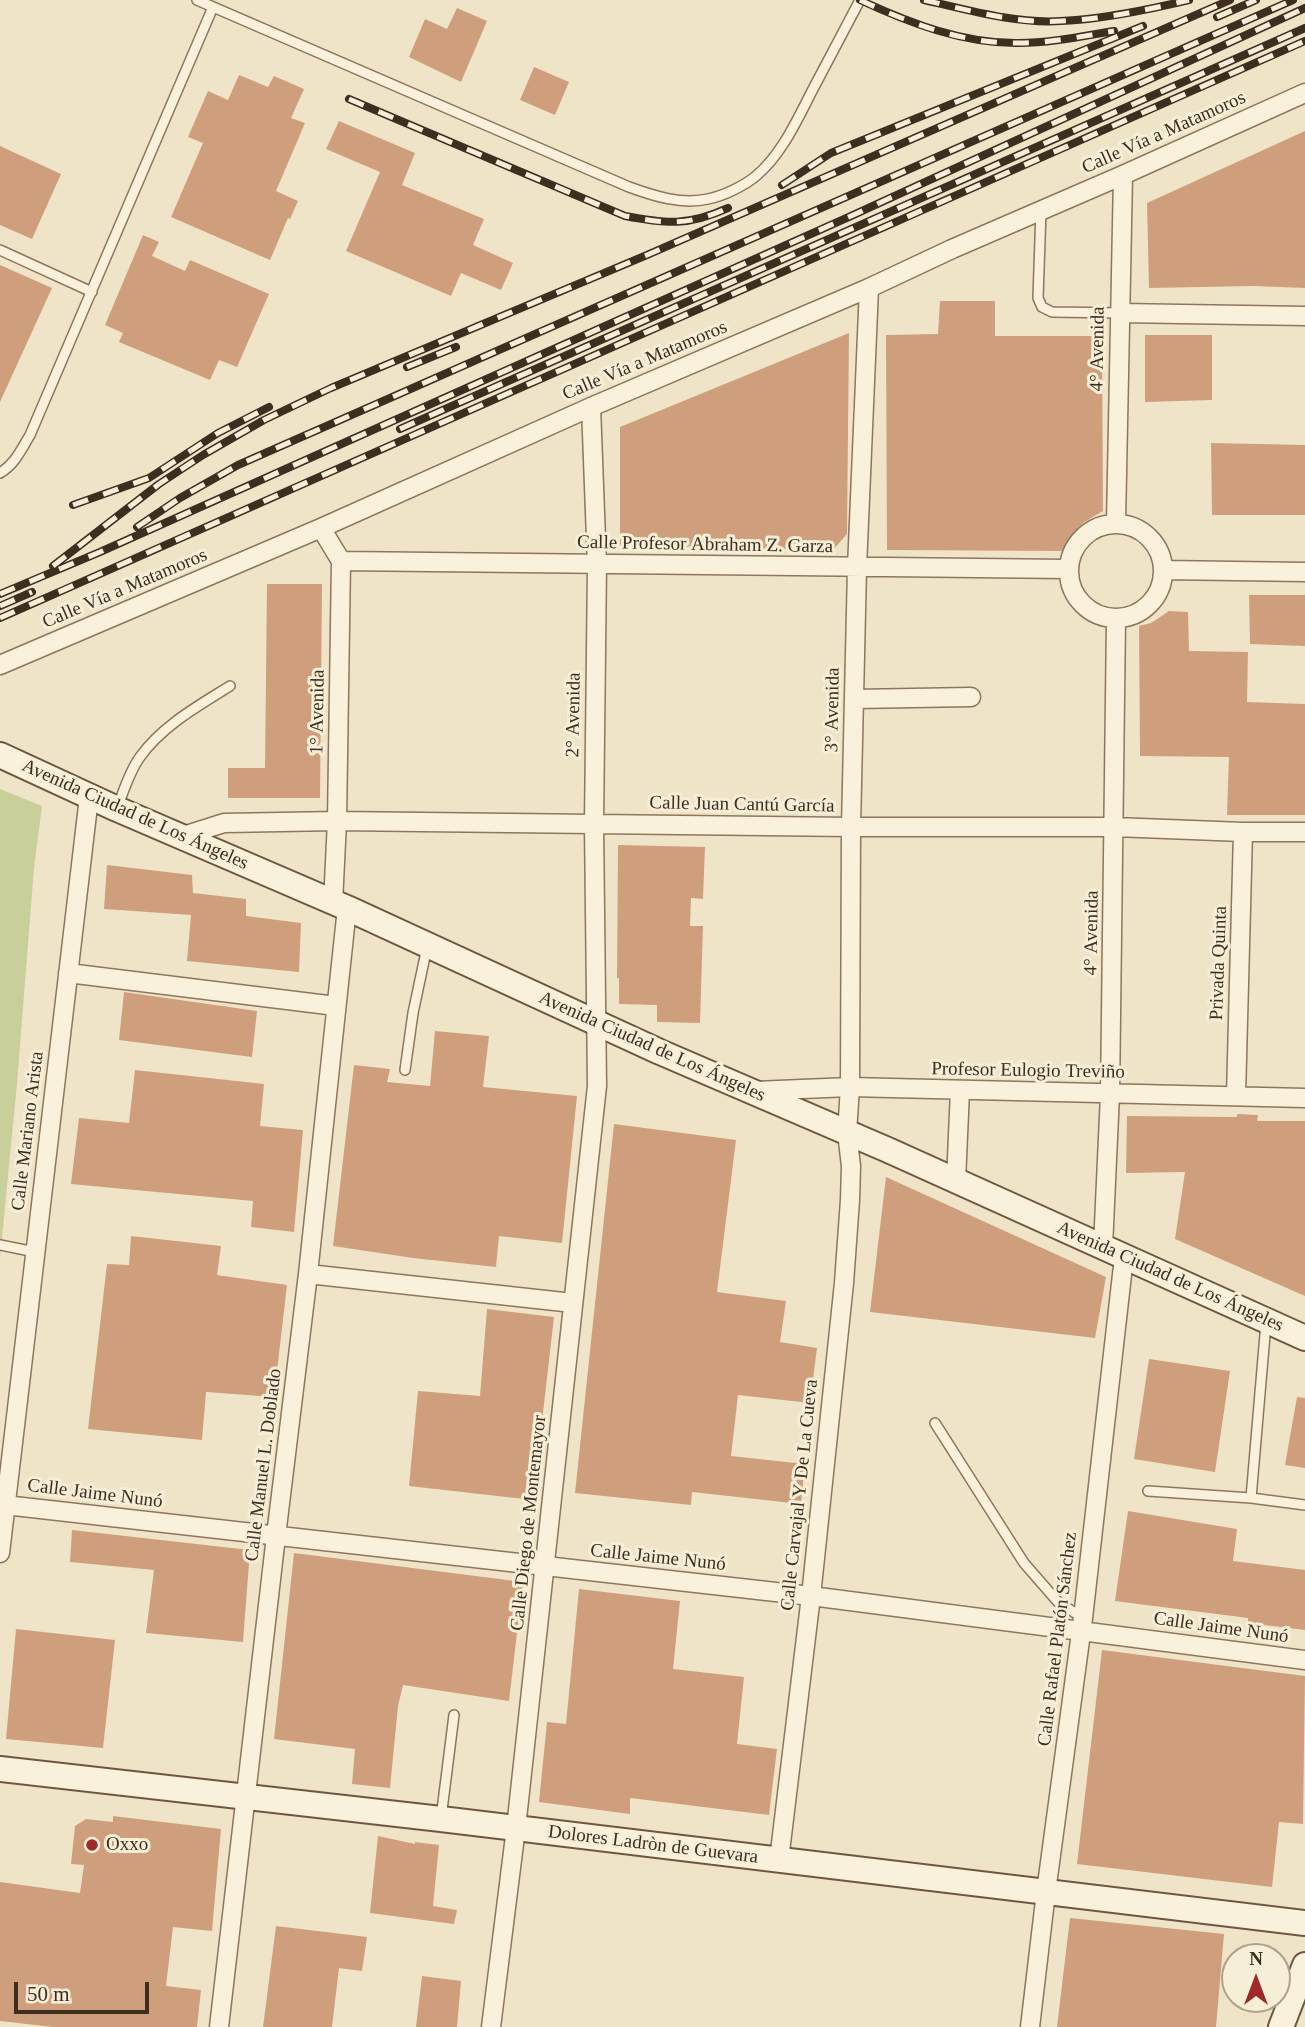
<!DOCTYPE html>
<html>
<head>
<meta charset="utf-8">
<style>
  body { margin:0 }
  #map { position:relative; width:1305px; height:2027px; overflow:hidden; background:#f0e4c8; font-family:Georgia,serif }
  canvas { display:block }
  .north { position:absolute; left:1221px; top:1943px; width:70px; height:70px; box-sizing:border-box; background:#f7eed8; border:2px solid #ada18e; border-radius:50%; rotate:0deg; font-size:19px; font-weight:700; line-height:28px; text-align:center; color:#3d2e20 }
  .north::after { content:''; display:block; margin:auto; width:24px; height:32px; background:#9e2a2b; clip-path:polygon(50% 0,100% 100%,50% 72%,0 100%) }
  .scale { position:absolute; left:14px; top:1982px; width:135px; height:32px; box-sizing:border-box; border:4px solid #3d2e20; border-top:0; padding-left:9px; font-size:21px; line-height:24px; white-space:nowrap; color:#3d2e20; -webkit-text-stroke:5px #f7eed8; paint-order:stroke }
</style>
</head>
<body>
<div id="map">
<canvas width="1305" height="2027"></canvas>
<div class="north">N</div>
<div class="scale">50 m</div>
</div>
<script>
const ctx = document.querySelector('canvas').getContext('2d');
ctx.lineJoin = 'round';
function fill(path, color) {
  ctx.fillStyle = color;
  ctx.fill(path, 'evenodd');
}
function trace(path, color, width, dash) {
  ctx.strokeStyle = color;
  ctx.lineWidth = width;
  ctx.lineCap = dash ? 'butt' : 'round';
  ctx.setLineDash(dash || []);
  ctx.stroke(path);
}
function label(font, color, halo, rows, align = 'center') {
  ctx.font = font + ' Georgia,serif';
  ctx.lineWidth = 6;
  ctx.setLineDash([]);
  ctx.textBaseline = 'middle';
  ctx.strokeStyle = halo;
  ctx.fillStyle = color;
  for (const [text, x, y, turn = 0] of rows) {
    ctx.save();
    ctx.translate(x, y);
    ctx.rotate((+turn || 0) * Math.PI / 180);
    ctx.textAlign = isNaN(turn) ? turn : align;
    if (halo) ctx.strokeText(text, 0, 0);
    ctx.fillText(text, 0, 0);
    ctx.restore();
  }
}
const green = new Path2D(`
  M0,789L42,806L34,868L17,1084L0,1258Z`);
const building = new Path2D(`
  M457,8L487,21L461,82L409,57L425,19L447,29Z
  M534,67L569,82L555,115L520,100Z
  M239,75L268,87L274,76L304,89L291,118L305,123L276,191L298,201L290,219L288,218L270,260L171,217L203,143L188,137L208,91L228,100Z
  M339,121L415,153L402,185L484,219L473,245L513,263L501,290L461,273L451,296L346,251L380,172L326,149Z
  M1305,131V288L1253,286L1149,288L1147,203Z
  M0,146L61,174L32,239L0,225Z
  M143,235L159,242L152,256L185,271L190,260L269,294L237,367L219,360L210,380L119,342L123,333L105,325Z
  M0,265L52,288L0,402Z
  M940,301H995V336H1102L1103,511L1083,523L1067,542L1064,551L887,550L886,335L938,334Z
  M849,333L847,534L833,550L620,545V427Z
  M1145,335H1212V400L1145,402Z
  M1211,443L1305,445V515H1212Z
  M267,584H322L320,798H228V768H265Z
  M1249,595H1305V646L1250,644Z
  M1169,611L1188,612L1189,651L1248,652L1247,702L1305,704V815H1227L1229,757L1140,756L1139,626L1151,623Z
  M618,845L705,847L703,899L691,898L690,926H703L700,1023L657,1022V1005L619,1004V978H617Z
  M107,865L192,875L193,893L246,899V916L301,923L299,972L187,961L191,915L104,909Z
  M124,992L257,1011L252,1057L119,1040Z
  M435,1031L489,1036L483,1087L577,1096L562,1243L499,1236L496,1267L413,1258L333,1246L354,1065L390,1069L387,1082L430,1086Z
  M135,1070L264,1084L260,1126L303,1130L294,1232L251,1227L253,1201L71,1184L79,1118L129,1123Z
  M1237,1114L1258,1115L1257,1121H1305V1296L1175,1239L1185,1172L1126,1173L1127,1116L1237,1117Z
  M614,1124L736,1140L717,1292L786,1301L780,1342L817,1348L810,1403L738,1395L731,1456L805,1464L801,1504L692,1492L691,1505L575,1493Z
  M886,1177L1106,1277L1095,1338L870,1312Z
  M131,1236L221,1246L217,1275L287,1285L274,1397L206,1392L202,1440L88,1429L107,1264L129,1265Z
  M487,1309L554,1317L533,1500L409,1486L418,1391L480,1396Z
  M1149,1359L1230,1371L1215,1472L1134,1459Z
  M1297,1397L1305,1398V1468L1285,1465Z
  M1128,1511L1237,1529L1233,1561L1305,1570V1630L1248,1623V1618L1115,1601Z
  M72,1530L250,1550L243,1642L146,1633L154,1570L70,1562Z
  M294,1553L523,1582L509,1701L403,1685L398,1706L390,1788L352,1784L355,1749L274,1739Z
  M579,1589L680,1601L673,1669L744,1677L737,1744L777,1749L769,1815L630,1798V1814L539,1802L547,1722L566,1724Z
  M16,1629L115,1640L103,1748L6,1739Z
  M1102,1650L1305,1676L1303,1824L1279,1822L1272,1887L1077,1864Z
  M113,1816L221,1829L212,1931L173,1927L166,1986L201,1990L197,2027H53L0,2021V1882L80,1893L84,1865L71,1864L75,1826L86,1819L113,1822Z
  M378,1836L415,1844V1842L439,1845L433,1906L457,1910L454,1924L370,1913Z
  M1070,1918L1224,1934L1216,2027H1057Z
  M276,1926L367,1937L362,1971L339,1968L332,2027H263Z
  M422,1976L461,1981L457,2027H416Z`);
const lane = new Path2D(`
  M197,0L629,187C654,196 681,205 708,199C723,196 744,186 756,176C782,154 797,120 812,91C828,61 844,30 860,0
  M1041,210L1038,298L1042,307L1052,312L1120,313
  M0,250L92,292
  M0,473C15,464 21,450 30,435L213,7
  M117,808C124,791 129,772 140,757C162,726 198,706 230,686
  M405,1070L413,1013L427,947
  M0,1245L35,1252
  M935,1423L1024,1563L1058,1602L1083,1618
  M1148,1491L1251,1498L1266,1323
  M1251,1498L1305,1505
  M441,1818L454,1715`);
const street = new Path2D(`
  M1120,313L1305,316
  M1116,523L1123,175
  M1069 571a47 47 0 1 1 94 0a47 47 0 1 1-94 0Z
  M321,528L341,561L337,821L333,903
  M341,561L1068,569
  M1164,570L1305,572
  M0,665L321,528L591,407L869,288L952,249L1123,175L1305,93
  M855,699L971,697
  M180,837L224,823L337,821L851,827H1115L1243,832H1305
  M68,973L336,1006
  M754,1091L850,1087L1305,1098
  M1236,1096L1243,832
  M956,1181L960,1090
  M1103,1247L1110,1094L1116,619
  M308,1274L573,1303
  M5,1505L811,1596L1305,1660
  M0,1553L89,797
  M779,1860L811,1596L844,1283L850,1200L851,1166L847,1133L850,1087L851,827L857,568L869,288
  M219,2027L276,1536L308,1274L347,908
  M491,2027L516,1828L597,1086L594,824L597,565L591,407
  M1030,2027L1046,1892L1083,1618L1124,1257`);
const secondary = new Path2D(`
  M0,755L117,809L347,908L660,1052L888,1150L1305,1338
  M0,1769L441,1819L1305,1923
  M1281,2027L1305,1965`);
const rail = new Path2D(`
  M860,0C909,23 964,44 1019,43C1051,43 1083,36 1114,31
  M924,0C968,10 1016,24 1061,21C1104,19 1147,10 1189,0
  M1217,17L1256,0
  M349,99L625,216C667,224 688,226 728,208
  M782,185L831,153L1143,26
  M407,367L456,347
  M400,429L1305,28
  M73,505L149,478L218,433L269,407
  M137,527L180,498L238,465L1293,0
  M53,566L159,484L203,455L264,420L331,388L647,255L1230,0
  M0,594L100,552L851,216L1305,8
  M0,606L32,592
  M0,618L1305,41`);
const markers = [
  [92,1845,7,"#9e2a2b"]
];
const streetNames = [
  ["Calle Vía a Matamoros",1164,133,-24],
  ["4° Avenida",1098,349,-89],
  ["Calle Vía a Matamoros",645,361,-23],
  ["Calle Profesor Abraham Z. Garza",705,545,1],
  ["Calle Vía a Matamoros",125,589,-23],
  ["3° Avenida",833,710,-89],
  ["1° Avenida",318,712,-89],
  ["2° Avenida",574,715,-89],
  ["Calle Juan Cantú García",742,805,1],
  ["Avenida Ciudad de Los Ángeles",135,815,24],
  ["4° Avenida",1092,933,-89],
  ["Privada Quinta",1219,963,-88],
  ["Avenida Ciudad de Los Ángeles",652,1047,24],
  ["Profesor Eulogio Treviño",1028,1071,1],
  ["Calle Mariano Arista",28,1131,-83],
  ["Avenida Ciudad de Los Ángeles",1170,1277,24],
  ["Calle Manuel L. Doblado",264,1465,-83],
  ["Calle Jaime Nunó",95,1494,7],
  ["Calle Carvajal Y De La Cueva",800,1495,-84],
  ["Calle Diego de Montemayor",529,1523,-84],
  ["Calle Jaime Nunó",658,1558,6],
  ["Calle Jaime Nunó",1221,1628,8],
  ["Calle Rafael Platón Sánchez",1058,1639,-83],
  ["Dolores Ladròn de Guevara",653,1845,7]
];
const poiNames = [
  ["Oxxo",106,1845]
];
fill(green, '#c9cf9b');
fill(building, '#cf9f7d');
trace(lane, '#8d765c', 12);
trace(street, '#8d765c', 21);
trace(secondary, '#6f573f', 28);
trace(lane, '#faf1dc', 9);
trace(street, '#faf1dc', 18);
trace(secondary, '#faf1dc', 24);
trace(rail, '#3d2e20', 8);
trace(rail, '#f7eed8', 5, [16]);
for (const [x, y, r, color] of markers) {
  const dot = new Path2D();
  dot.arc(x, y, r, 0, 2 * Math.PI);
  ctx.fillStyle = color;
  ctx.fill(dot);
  trace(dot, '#f7eed8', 2.5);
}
label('19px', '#3d2e20', '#f7eed8', streetNames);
label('19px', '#3d2e20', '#f7eed8', poiNames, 'left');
</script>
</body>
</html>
